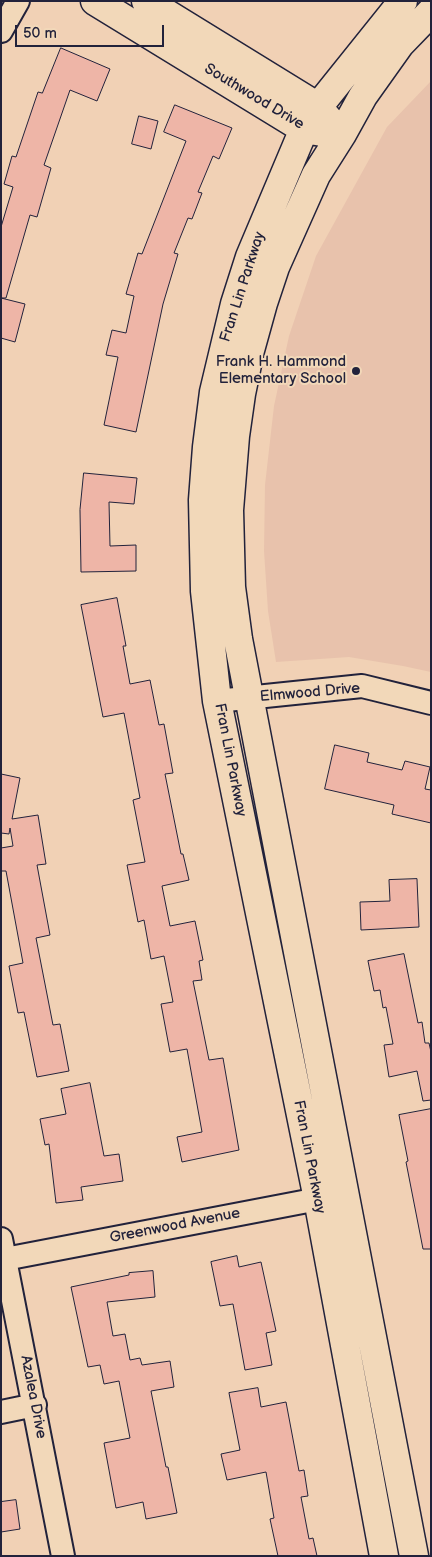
<!DOCTYPE html>
<html>
<head>
<meta charset="utf-8">
<style>
  body { margin:0 }
  #map { position:relative; width:432px; height:1557px; overflow:hidden; background:#f1d1b5; font-family:"Balsamiq Sans",sans-serif }
  canvas { display:block }
  .frame { position:absolute; inset:0; border:2px solid #22223b; pointer-events:none }
  .scale { position:absolute; left:15px; top:25px; width:149px; height:22px; box-sizing:border-box; border:2px solid #22223b; border-top:0; padding-left:6px; font-size:15px; line-height:18px; white-space:nowrap; color:#22223b; -webkit-text-stroke:4px #f2d8b9; paint-order:stroke }
</style>
</head>
<body>
<div id="map">
<canvas width="432" height="1557"></canvas>
<div class="frame"></div>
<div class="scale">50 m</div>
</div>
<script>
const ctx = document.querySelector('canvas').getContext('2d');
ctx.lineJoin = 'round';
function fill(path, color) {
  ctx.fillStyle = color;
  ctx.fill(path, 'evenodd');
}
function trace(path, color, width, dash) {
  ctx.strokeStyle = color;
  ctx.lineWidth = width;
  ctx.lineCap = dash ? 'butt' : 'round';
  ctx.setLineDash(dash || []);
  ctx.stroke(path);
}
function label(font, color, halo, rows, align = 'center') {
  ctx.font = font + ' "Balsamiq Sans",sans-serif';
  ctx.lineWidth = 4;
  ctx.setLineDash([]);
  ctx.textBaseline = 'middle';
  ctx.strokeStyle = halo;
  ctx.fillStyle = color;
  for (const [text, x, y, turn = 0] of rows) {
    ctx.save();
    ctx.translate(x, y);
    ctx.rotate((+turn || 0) * Math.PI / 180);
    ctx.textAlign = isNaN(turn) ? turn : align;
    if (halo) ctx.strokeText(text, 0, 0);
    ctx.fillText(text, 0, 0);
    ctx.restore();
  }
}
const built = new Path2D(`
  M431,81V672L403,666L349,657L276,662L268,611L264,551L265,485L274,406L289,336L316,256L387,127Z`);
const building = new Path2D(`
  M61,48L110,69L97,101L70,90L44,165L51,168L37,217L30,215L6,298H1V227L13,187L4,184L12,156L16,157L38,92L42,93Z
  M175,105L232,128L219,159L213,156L198,192L202,193L192,219L188,218L174,253L178,254L163,304L136,432L104,425L118,357L106,355L112,330L126,333L134,296L126,294L138,253L142,254L186,141L164,132Z
  M139,116L158,121L151,149L132,144Z
  M1,298L25,304L15,342L1,338Z
  M84,473L137,478L134,504L109,502L110,546L136,545V571L81,572L80,510Z
  M117,598L126,646H123L130,684L150,680L159,725L164,724L173,773L165,774L181,854H183L189,880L162,886L170,926L195,921L203,960L199,961L202,980L193,981L209,1060L223,1058L239,1150L182,1162L177,1137L202,1132L187,1049L170,1052L161,1004L173,1002L164,956L151,959L144,920L138,922L127,865L145,862L133,800L140,798L124,713L103,717L81,605Z
  M335,745L369,753L367,762L402,770L405,761L430,767L425,789L431,790V823L392,814L394,805L325,789Z
  M1,774L20,778L12,819L38,815L46,864L37,865L50,935L36,938L53,1025L60,1024L69,1071L37,1077L24,1012L18,1013L9,966L23,963L6,871H1V848L13,846L10,828L9,834L1,833Z
  M417,879L419,927L361,930L360,902L390,901L389,880Z
  M404,954L418,1023L422,1022L425,1043H429L431,1052V1100L423,1101L417,1071L389,1077L384,1045L393,1044L386,1007L383,1008L380,990L374,991L368,961Z
  M90,1083L104,1156L119,1154L123,1181L81,1187L83,1200L56,1203L49,1144L45,1145L40,1119L66,1114L61,1089Z
  M431,1109V1249H423L406,1162L408,1161L399,1115Z
  M237,1256L239,1267L261,1262L276,1331L266,1333L272,1365L245,1370L233,1304L220,1306L211,1262Z
  M153,1271L155,1297L107,1302L113,1336L125,1334L130,1360L140,1358L142,1365L170,1361L174,1387L151,1391L166,1467H168L177,1513L146,1519L143,1502L116,1508L104,1443L130,1438L119,1381L104,1384L100,1365L88,1367L71,1287L129,1275V1273Z
  M258,1388L261,1407L286,1402L299,1471L304,1470L308,1496L301,1497L309,1539L313,1538L317,1556H278L270,1519L274,1518L266,1472L227,1480L221,1454L240,1450L229,1393Z
  M16,1500L20,1529L1,1532V1502Z`);
const street = new Path2D(`
  M1,31L18,1
  M217,701L362,686L431,703
  M1,1239L63,1556
  M5,1259L334,1196
  M1,1412L35,1405`);
const secondary = new Path2D(`
  M95,1L304,129L322,132
  M146,1L318,107L329,120
  M384,1556L318,1199L217,701L205,591L203,500L207,447L214,392L235,304L250,257L304,129L318,107L403,1
  M414,1556L238,639L231,587L229,510L235,436L241,394L250,350L263,303L275,267L316,175L342,134L363,96L400,44L431,12`);
const markers = [
  [356,371,5,"#22223b"]
];
const streetNames = [
  ["Southwood Drive",254,97,31],
  ["Fran Lin Parkway",243,287,-72],
  ["Elmwood Drive",310,693,-5],
  ["Fran Lin Parkway",230,760,79],
  ["Fran Lin Parkway",309,1157,79],
  ["Greenwood Avenue",175,1226,-11],
  ["Azalea Drive",33,1397,79]
];
const poiNames = [
  ["Frank H. Hammond",346,362],
  ["Elementary School",346,379]
];
fill(built, '#e8c2ac');
fill(building, '#eeb5a7');
trace(building, '#22223b', 1);
trace(street, '#22223b', 26);
trace(secondary, '#22223b', 31);
trace(street, '#f2d8b9', 22);
trace(secondary, '#f2d8b9', 28);
for (const [x, y, r, color] of markers) {
  const dot = new Path2D();
  dot.arc(x, y, r, 0, 2 * Math.PI);
  ctx.fillStyle = color;
  ctx.fill(dot);
  trace(dot, '#f2d8b9', 2);
}
label('15px', '#22223b', '#f2d8b9', streetNames);
label('15px', '#22223b', '#f2d8b9', poiNames, 'right');
</script>
</body>
</html>
